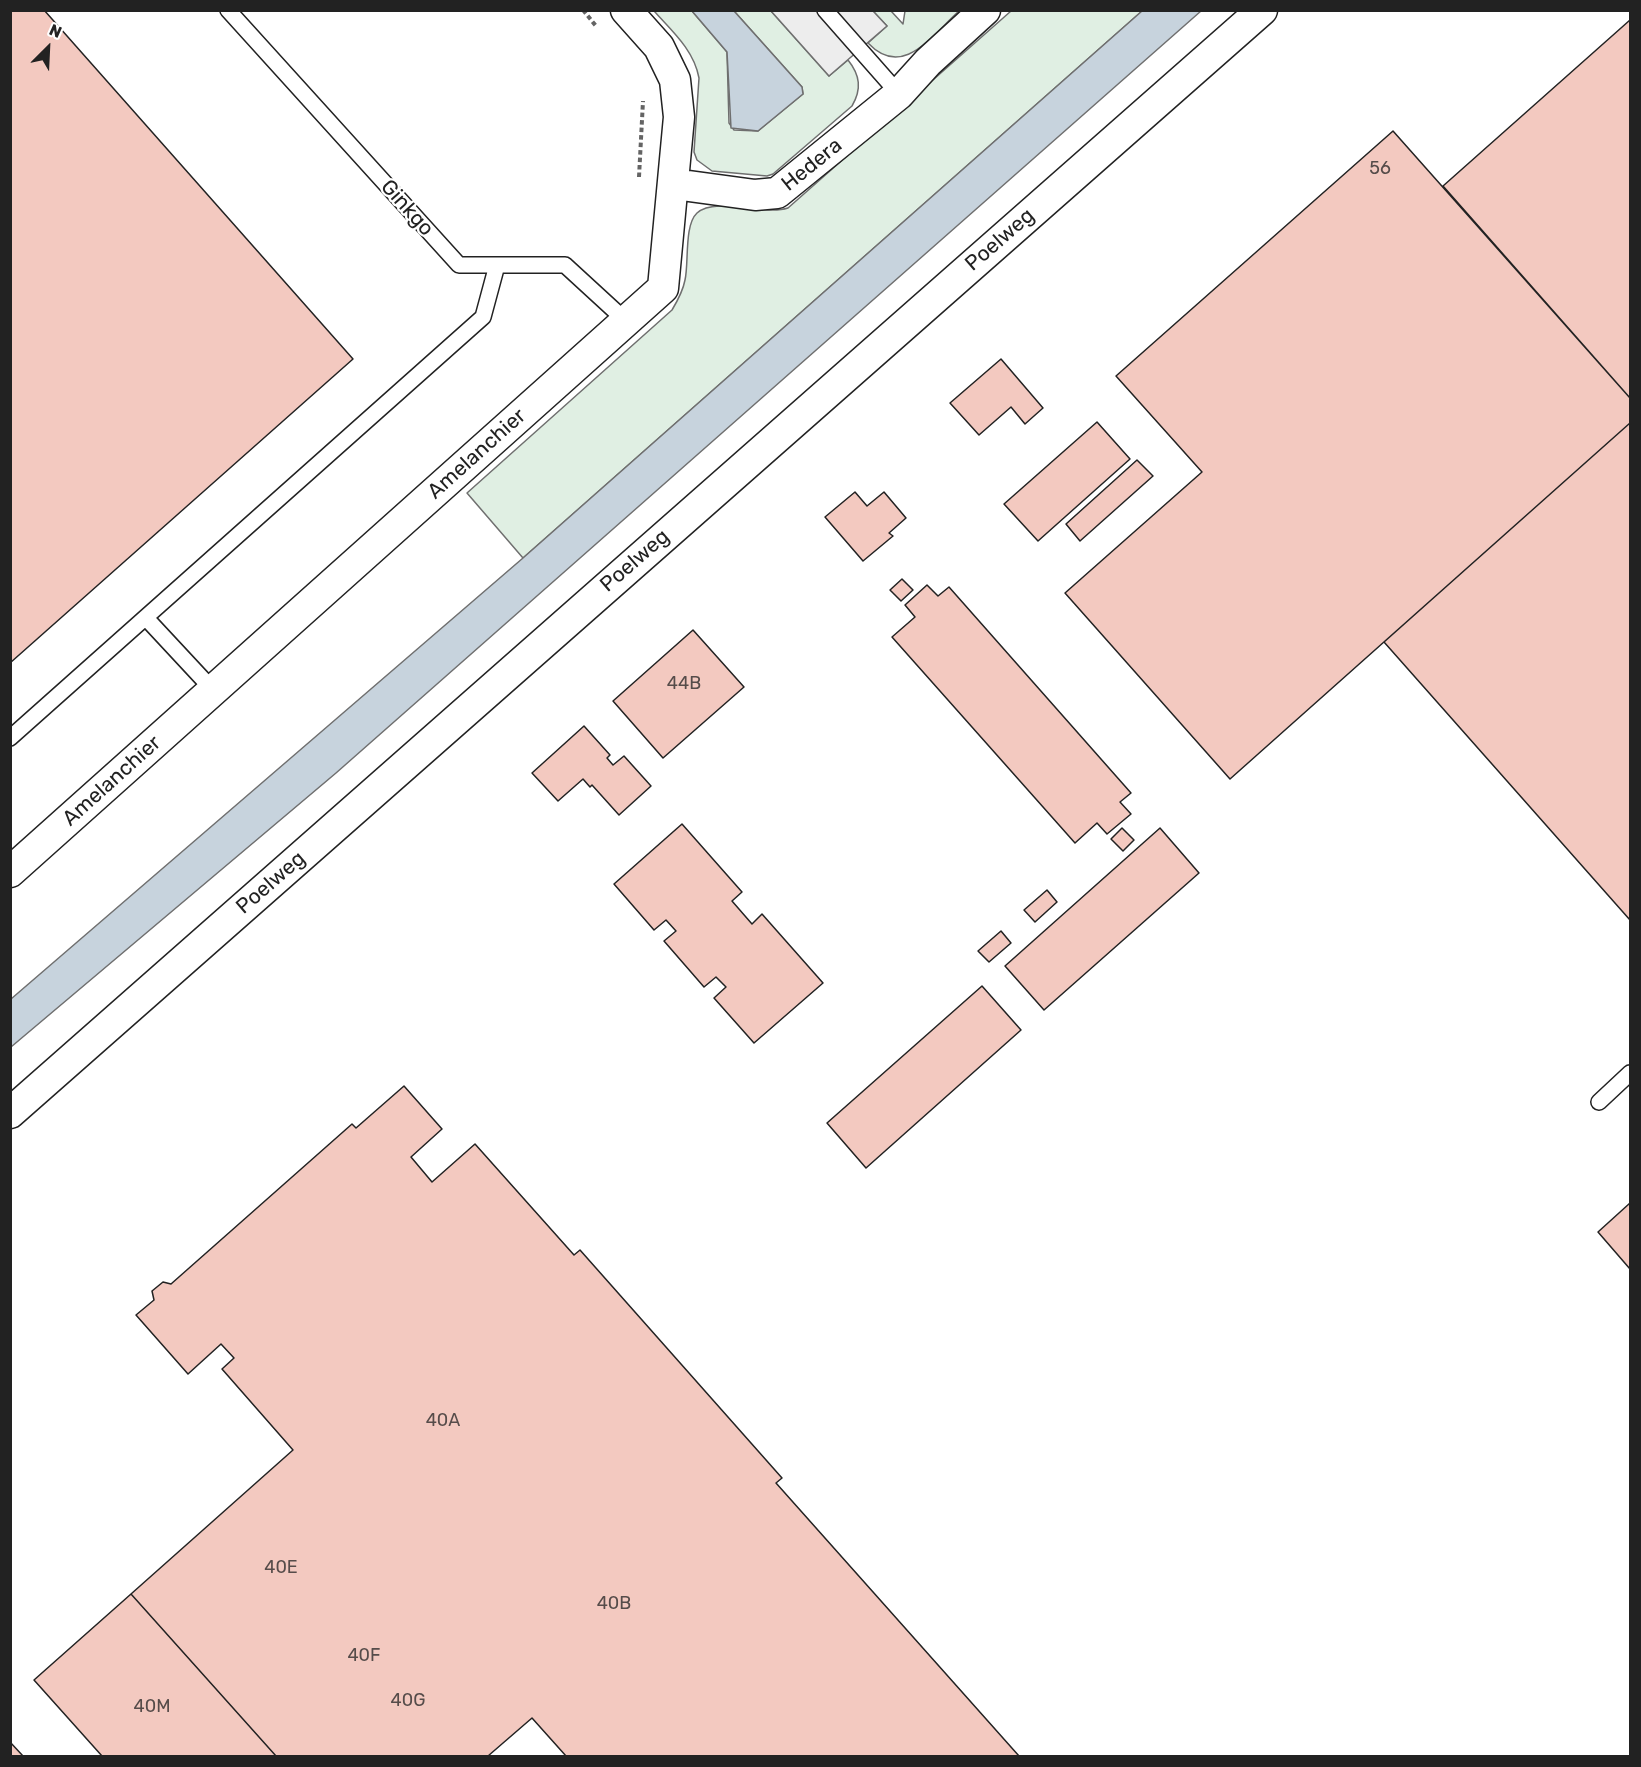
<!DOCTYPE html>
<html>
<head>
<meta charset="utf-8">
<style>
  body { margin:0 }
  #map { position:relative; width:1641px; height:1767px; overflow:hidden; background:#fff; font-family:Rubik,sans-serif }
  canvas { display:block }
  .frame { position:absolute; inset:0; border:12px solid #222; pointer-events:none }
  .north { position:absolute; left:18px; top:18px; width:60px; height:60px; -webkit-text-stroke:4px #fff; paint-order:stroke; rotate:24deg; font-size:16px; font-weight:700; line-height:24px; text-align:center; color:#222 }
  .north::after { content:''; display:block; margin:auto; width:21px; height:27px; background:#222; clip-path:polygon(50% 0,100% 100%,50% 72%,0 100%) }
</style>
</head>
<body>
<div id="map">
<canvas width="1641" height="1767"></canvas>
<div class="frame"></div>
<div class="north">N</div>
</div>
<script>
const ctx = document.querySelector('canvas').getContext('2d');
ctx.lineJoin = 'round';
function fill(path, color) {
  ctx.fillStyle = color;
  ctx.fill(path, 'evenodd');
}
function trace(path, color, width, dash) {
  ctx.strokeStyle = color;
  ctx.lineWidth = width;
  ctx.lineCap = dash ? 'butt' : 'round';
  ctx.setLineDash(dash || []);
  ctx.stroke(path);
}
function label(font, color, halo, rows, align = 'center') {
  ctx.font = font + ' Rubik,sans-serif';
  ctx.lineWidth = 4.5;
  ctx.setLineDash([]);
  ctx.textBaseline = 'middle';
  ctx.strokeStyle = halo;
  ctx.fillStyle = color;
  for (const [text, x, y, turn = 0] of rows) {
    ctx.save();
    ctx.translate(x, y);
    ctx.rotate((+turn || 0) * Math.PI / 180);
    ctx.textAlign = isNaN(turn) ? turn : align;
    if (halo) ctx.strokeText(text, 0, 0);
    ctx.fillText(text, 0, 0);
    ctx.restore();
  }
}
const green = new Path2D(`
  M654,11H692L727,52L729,123L734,130L758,131L803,94L802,87L734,11H771L829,76L848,60C860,75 862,89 852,106L773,174L767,176L712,171L697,160L694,152L699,78C694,50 672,31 654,11Z
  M873,11H891L903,24L905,11H959C932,35 903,80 868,43L887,26Z
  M1011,11H1142L523,558L467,493L672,310C678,300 683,291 685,280C689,263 684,225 697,213C716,196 763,216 788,208Z`);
const parking = new Path2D(`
  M771,11H873L887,26L829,76Z`);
const water = new Path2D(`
  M692,11H734L802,87L803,94L758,131L731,128L727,52Z
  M1142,11H1201L336,773L11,1047V999L523,558Z`);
const building = new Path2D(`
  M10,10H44L353,359L10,663Z
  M1630,20V398L1443,186Z
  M1393,131L1630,398V423L1230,779L1065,593L1202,472L1116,376Z
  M1001,359L1043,408L1025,424L1011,407L979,435L950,403Z
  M1097,422L1130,459L1038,541L1004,504Z
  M1630,423V920L1384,642Z
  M1137,460L1153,476L1080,541L1066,524Z
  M855,492L867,506L884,492L906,518L889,533L893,536L863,561L825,517Z
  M902,579L913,590L901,601L890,590Z
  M927,585L938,596L949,587L1131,793L1120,802L1131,814L1107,834L1097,823L1075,843L892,637L915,617L905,605Z
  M693,630L744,687L663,758L613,701Z
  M584,726L610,755L607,758L613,765L624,756L651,786L619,815L592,785L590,787L583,779L558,801L532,773Z
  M682,824L742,892L732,901L752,924L762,914L823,983L754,1043L714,998L726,987L716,977L704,987L664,941L676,931L666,920L654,930L614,884Z
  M1122,828L1134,840L1123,851L1111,839Z
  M1160,828L1199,873L1044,1010L1005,966Z
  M1047,890L1057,902L1035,922L1024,910Z
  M1001,931L1011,943L989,962L978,951Z
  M982,986L1021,1030L866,1168L827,1123Z
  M404,1086L442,1129L411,1157L432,1182L475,1144L574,1255L580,1250L782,1478L776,1483L1019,1756H566L532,1718L488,1756H276L131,1594L293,1450L222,1369L234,1358L221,1344L188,1374L136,1315L154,1300L152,1291L163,1282L171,1284L352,1124L356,1128Z
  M1630,1203V1269L1598,1232Z
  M131,1594L276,1756H102L34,1680Z
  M10,1742L23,1756H10Z`);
const path = new Path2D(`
  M583,10L596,26
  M639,177L643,101`);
const lane = new Path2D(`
  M228,10L459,265H565L626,321
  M825,10L899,94
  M146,618L213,690
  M10,738L483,317L497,265
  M1599,1102L1630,1073`);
const street = new Path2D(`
  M674,184L755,195L777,193L899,94L928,62L985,10
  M10,872L663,288L679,117L675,80L659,47L626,10
  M10,1113L1262,10`);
const numberNames = [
  ["56",1380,169],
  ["44B",684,684],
  ["40A",443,1421],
  ["40E",281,1568],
  ["40B",614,1604],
  ["40F",364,1656],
  ["40G",408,1701],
  ["40M",152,1707]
];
const streetNames = [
  ["Hedera",812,165,-39],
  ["Ginkgo",407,208,48],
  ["Poelweg",1000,240,-41],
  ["Amelanchier",477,454,-42],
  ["Poelweg",635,561,-41],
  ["Amelanchier",112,781,-42],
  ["Poelweg",271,883,-41]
];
fill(green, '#e0efe3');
trace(green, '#6f6f6f', 1.5);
fill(parking, '#ededed');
trace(parking, '#6f6f6f', 1.5);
fill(water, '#c7d3dd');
trace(water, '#6f6f6f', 1.5);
fill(building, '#f3c9c0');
trace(building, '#222', 1.5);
trace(lane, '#222', 18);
trace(street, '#222', 33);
trace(path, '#646464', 4, [4.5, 3]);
trace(lane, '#fff', 15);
trace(street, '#fff', 30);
label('18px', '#564c4a', null, numberNames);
label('21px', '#222', '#fff', streetNames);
</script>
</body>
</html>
